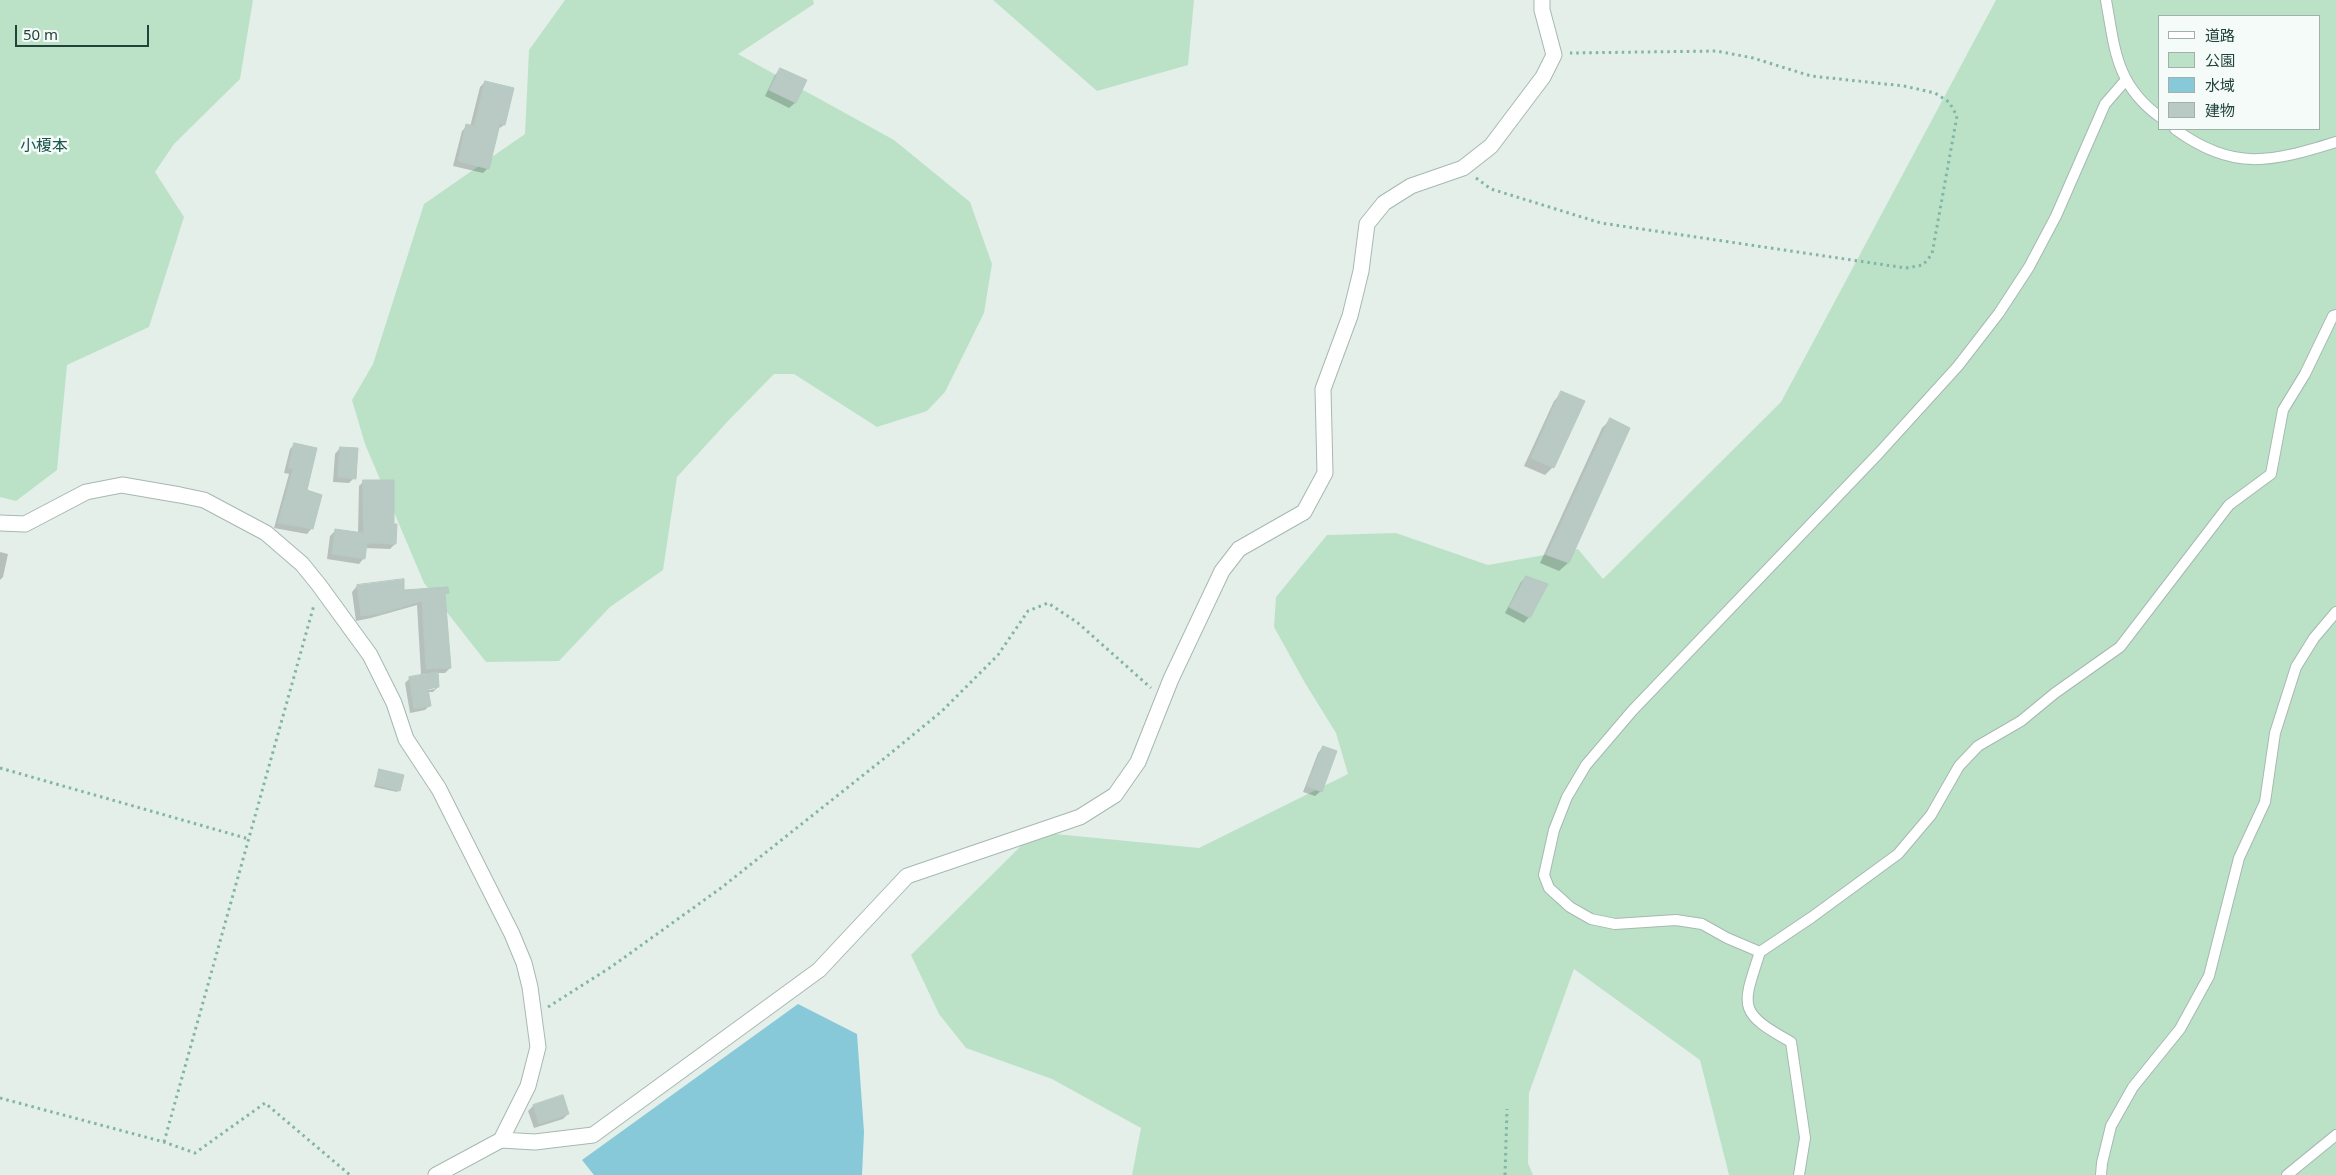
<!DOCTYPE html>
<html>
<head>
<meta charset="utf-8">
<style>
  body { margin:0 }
  #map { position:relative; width:2336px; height:1175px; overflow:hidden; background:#e4efea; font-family:"Noto Sans","Noto Sans JP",sans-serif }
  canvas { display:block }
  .legend { position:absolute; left:2158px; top:15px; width:162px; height:115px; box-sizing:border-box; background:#f5fbf8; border:1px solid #a0b1ac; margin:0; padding:6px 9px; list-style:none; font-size:15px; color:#21433b }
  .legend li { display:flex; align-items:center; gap:10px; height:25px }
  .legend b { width:25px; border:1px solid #a0b1ac }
  .scale { position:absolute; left:15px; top:25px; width:134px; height:22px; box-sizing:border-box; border:2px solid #21433b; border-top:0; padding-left:6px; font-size:15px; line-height:18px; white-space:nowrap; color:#21433b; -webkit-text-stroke:4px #f5fbf8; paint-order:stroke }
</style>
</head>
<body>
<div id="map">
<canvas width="2336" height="1175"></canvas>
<ul class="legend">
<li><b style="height:6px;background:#fff"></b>道路</li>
<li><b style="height:14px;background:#bbe2c7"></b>公園</li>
<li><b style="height:14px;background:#87c9d9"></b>水域</li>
<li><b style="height:14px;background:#b9cac4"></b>建物</li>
</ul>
<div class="scale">50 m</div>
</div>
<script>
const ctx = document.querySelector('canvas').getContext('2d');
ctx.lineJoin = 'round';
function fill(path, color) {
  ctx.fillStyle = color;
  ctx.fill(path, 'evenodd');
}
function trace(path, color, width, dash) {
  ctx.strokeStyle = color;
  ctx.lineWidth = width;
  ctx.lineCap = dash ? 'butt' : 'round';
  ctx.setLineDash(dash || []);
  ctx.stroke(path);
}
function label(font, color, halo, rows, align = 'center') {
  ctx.font = font + ' "Noto Sans","Noto Sans JP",sans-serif';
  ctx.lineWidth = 5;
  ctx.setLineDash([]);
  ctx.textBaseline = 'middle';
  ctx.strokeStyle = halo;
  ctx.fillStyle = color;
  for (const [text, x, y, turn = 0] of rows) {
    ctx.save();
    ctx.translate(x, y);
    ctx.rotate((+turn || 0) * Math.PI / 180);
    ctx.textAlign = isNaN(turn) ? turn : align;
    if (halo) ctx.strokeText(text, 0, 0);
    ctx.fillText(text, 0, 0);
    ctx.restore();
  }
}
const green = new Path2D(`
  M0,0H253L240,79L174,144L155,172L184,217L149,327L67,365L57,470L16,501L0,497Z
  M565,0H813L814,4L738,54L894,140L970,202L992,264L984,313L945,392L927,411L877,427L794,374H774L728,421L677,477L663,570L610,607L559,661L486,662L424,583L365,444L352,400L373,364L424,204L525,134L529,50Z
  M993,0H1194L1188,65L1097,91Z
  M1996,0H2336V1175H1729L1700,1060L1574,969L1529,1093L1528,1163L1533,1175H1132L1141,1128L1052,1079L966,1048L939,1014L911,955L1035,832L1199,848L1348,774L1336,733L1305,683L1274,627L1276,597L1327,535L1396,533L1488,565L1578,549L1603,579L1781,402ZM2160,16H2320V129H2160Z`);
const water = new Path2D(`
  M798,1004L857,1034L864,1132L862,1175H594L582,1160Z`);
const shadow = new Path2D(`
  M780,70L805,80L795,103L789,108L765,96L775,75Z
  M485,82L513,89L504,125L497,130L488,168L483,173L453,166L462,131L467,126L470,127L480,87Z
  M1562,393L1553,467L1545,475L1524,466L1554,401Z
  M1610,420L1628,428L1568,563L1559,571L1540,563L1602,428Z
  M295,444L312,528L307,534L274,528L289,474L284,473L290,449Z
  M340,448L354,478L349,483L333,482L335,454Z
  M364,481L395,544L390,549L365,548L364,558L359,564L327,559L330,536L336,530L358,534L359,486Z
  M0,552L8,554L3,577L0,580Z
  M1526,577L1546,584L1529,617L1524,623L1505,613L1521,582Z
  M357,586L403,591L448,592L444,595L450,668L445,673H437L438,687L433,692H428L430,705L425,710L410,713L405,683L410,678L426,676V674H421L417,605L371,618L356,621L352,592ZM435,687V689L422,691Z
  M1323,747L1321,791L1315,796L1303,792L1318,753Z
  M379,770L399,790L397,792L374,787Z
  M533,1106L568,1114L563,1119L534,1128L528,1111Z`);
const building = new Path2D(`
  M780,68L807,80L796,103L769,90Z
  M485,81L514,88L505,125L500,124L489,169L458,161L466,124L474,126Z
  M1561,391L1585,401L1554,468L1531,458Z
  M1610,418L1630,428L1569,563L1547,555Z
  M294,443L317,448L307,490L322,495L313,529L278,523L293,469L289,468Z
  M340,447L358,448L356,479L338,477Z
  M363,480H394V524H397L396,544L367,543L365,559L332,554L335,529L363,533Z
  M1526,576L1548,584L1530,618L1509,607Z
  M404,579V590L448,587L449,593L445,594L451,668L426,669L422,601L378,614L361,616L357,585Z
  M438,672L439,687L428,689L431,706L414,709L409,677Z
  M1323,746L1337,751L1322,792L1307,786Z
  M379,769L404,775L400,791L376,785Z
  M563,1095L569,1114L539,1124L533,1105Z`);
const path = new Path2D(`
  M1476,178L1491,189L1601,223L1906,268L1923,265L1932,254L1957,116L1949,102L1935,93L1904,86L1811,76L1753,58L1717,51L1570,53
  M0,768L249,839
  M548,1007L611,967L721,888L886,757L942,711L998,655L1028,611L1048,603L1078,623L1151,688
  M0,1098L164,1142L195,1153L265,1103L350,1175
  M164,1142L314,605
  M1505,1175L1507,1109`);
const lane = new Path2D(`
  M2106,0C2115,50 2116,85 2160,117
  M2125,81L2105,104L2056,216L2029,267L1999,313L1958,366L1879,453L1632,711L1586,765L1567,797L1554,830L1544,875L1549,888L1570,907L1591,919L1615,924L1676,920L1702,924L1727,938L1760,952L1812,917L1898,854L1931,815L1959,766L1978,746L2021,721L2055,693L2120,647L2229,505L2271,474L2283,410L2305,374L2333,316L2336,315
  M2175,129C2233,172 2272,162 2336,142
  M1760,952C1742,1007 1737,1012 1791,1042L1805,1138L1799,1175
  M2101,1175L2102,1163L2111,1126L2133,1087L2180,1029L2209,976L2239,858L2265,802L2275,733L2296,667L2314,638L2336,612
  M2287,1175L2336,1135`);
const street = new Path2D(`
  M0,523L25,524L86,492L122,485L180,495L204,500L266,533L302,564L319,585L370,655L394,703L406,739L439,789L512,934L524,963L530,987L538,1047L528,1086L501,1140
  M436,1175L501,1140L535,1142L593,1135L819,970L907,876L1080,817L1115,795L1138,762L1171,679L1222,571L1239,549L1304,512L1325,473L1323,389L1350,316L1361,271L1367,224L1384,203L1411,186L1463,168L1491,146L1543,77L1554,55L1542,10V0`);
const quarterNames = [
  ["小榎本",44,146]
];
fill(green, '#bbe2c7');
fill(water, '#87c9d9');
fill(shadow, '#0003');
fill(building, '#b9cac4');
trace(building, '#b5c9c2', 1);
trace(lane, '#a6b8b2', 12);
trace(street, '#a6b8b2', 17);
trace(path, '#81b5a7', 3, [2.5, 4]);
trace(lane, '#fff', 10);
trace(street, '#fff', 15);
label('16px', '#1a574b', '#f5fbf8', quarterNames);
</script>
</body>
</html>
